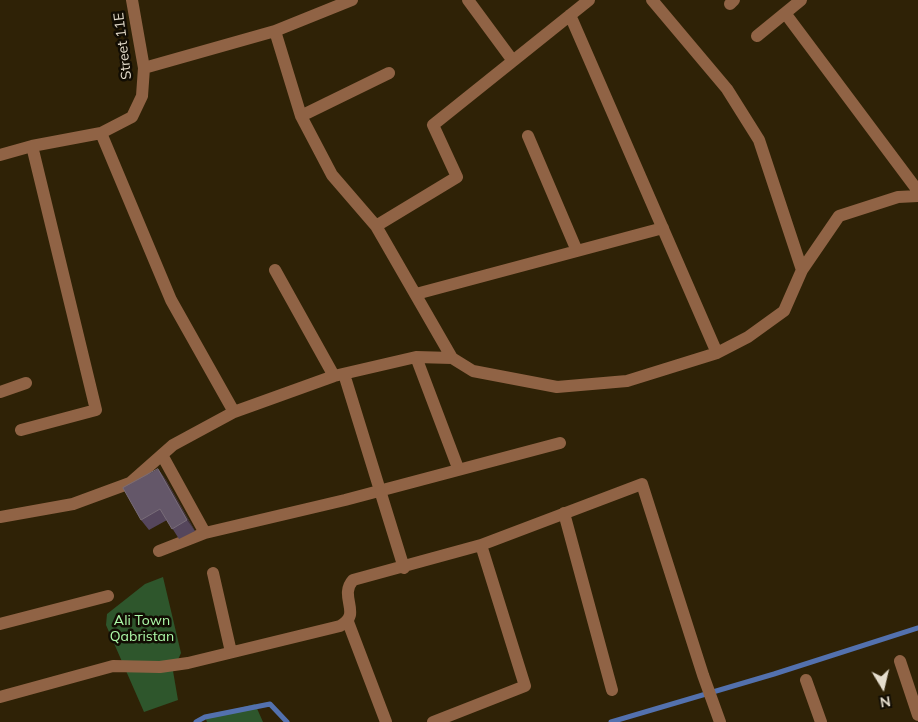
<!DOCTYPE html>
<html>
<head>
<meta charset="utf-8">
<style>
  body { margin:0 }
  #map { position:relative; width:918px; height:722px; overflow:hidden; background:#2f2206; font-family:Mulish,sans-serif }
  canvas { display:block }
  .north { position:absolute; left:858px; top:662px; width:50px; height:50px; -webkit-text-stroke:4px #120d03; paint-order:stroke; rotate:171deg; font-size:14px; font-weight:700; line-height:20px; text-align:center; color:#e5ddcd }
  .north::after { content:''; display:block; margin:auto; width:18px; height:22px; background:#e5ddcd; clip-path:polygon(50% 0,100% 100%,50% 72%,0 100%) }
</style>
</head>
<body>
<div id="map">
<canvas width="918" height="722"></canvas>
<div class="north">N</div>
</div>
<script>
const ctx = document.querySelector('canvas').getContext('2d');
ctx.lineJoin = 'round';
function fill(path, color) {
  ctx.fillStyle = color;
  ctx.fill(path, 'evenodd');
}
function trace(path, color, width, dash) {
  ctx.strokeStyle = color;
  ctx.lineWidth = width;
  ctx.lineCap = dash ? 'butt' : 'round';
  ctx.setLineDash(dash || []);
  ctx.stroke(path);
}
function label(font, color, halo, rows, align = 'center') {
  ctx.font = font + ' Mulish,sans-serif';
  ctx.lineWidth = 5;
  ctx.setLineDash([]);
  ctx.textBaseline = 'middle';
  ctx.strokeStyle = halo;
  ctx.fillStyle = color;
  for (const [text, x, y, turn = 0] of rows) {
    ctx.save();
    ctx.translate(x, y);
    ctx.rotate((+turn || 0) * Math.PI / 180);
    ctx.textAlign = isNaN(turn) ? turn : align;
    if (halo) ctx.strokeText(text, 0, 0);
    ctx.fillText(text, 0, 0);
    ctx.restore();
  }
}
const green = new Path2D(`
  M163,577L181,653L173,671L178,700L144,712L106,625L107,614L145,584Z
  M255,704L263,722H207L205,717Z`);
const stream = new Path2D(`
  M196,722L205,717L270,704L287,722
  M611,722L774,674L918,628`);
const minor = new Path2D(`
  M468,0L513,61
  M652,0L727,89L759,140L802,270
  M730,4L734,0
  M785,13L918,191
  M570,15L717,353
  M275,31L301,116L332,175L376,226L452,358
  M757,36L801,0
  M144,68L275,31L352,0
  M301,116L389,73
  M101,133L171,300L234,412
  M528,136L577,251
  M0,155L32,146L101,133L132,117L142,96L144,68L132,0
  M376,226L457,177L433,125L589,0
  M275,270L334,376
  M416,294L663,228
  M416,357L458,468
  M344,374L404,568
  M0,392L26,383
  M21,430L96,410L32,146
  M162,455L205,533
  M564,513L612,690
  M0,517L73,504L130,483L173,445L234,412L334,376L416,357L452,358L473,371L557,387L627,381L717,353L748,337L784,311L802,270L839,216L898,197L918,196
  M159,551L205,533L345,500L560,443
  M213,573L231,652
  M348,622L386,722
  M0,624L108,596
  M900,661L918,715
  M806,680L821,722
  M0,697L113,666L160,667L188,663L340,626C363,614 338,597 353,580L481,545L642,484L703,675L720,722
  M433,722L525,686L481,545`);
const wall = new Path2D(`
  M158,469L166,480L195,531L179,539L167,520L149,530L141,520Z`);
const shadedWall = new Path2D(`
  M158,469L166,480L195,531L187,520Z`);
const building = new Path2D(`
  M158,469L187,520L172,529L160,509L141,520L123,488Z`);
const streetNames = [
  ["Street 11E",123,46,-97]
];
const parkNames = [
  ["Ali Town",142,621],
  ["Qabristan",142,637]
];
fill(green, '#2e562c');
trace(stream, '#5371ae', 5);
trace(minor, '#906345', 12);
fill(wall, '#55465c');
fill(shadedWall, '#3f3135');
fill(building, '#645769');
trace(building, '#786c78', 1);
label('14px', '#e5ddcd', '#120d03', streetNames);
label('14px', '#aefbaa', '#120d03', parkNames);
</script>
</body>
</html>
